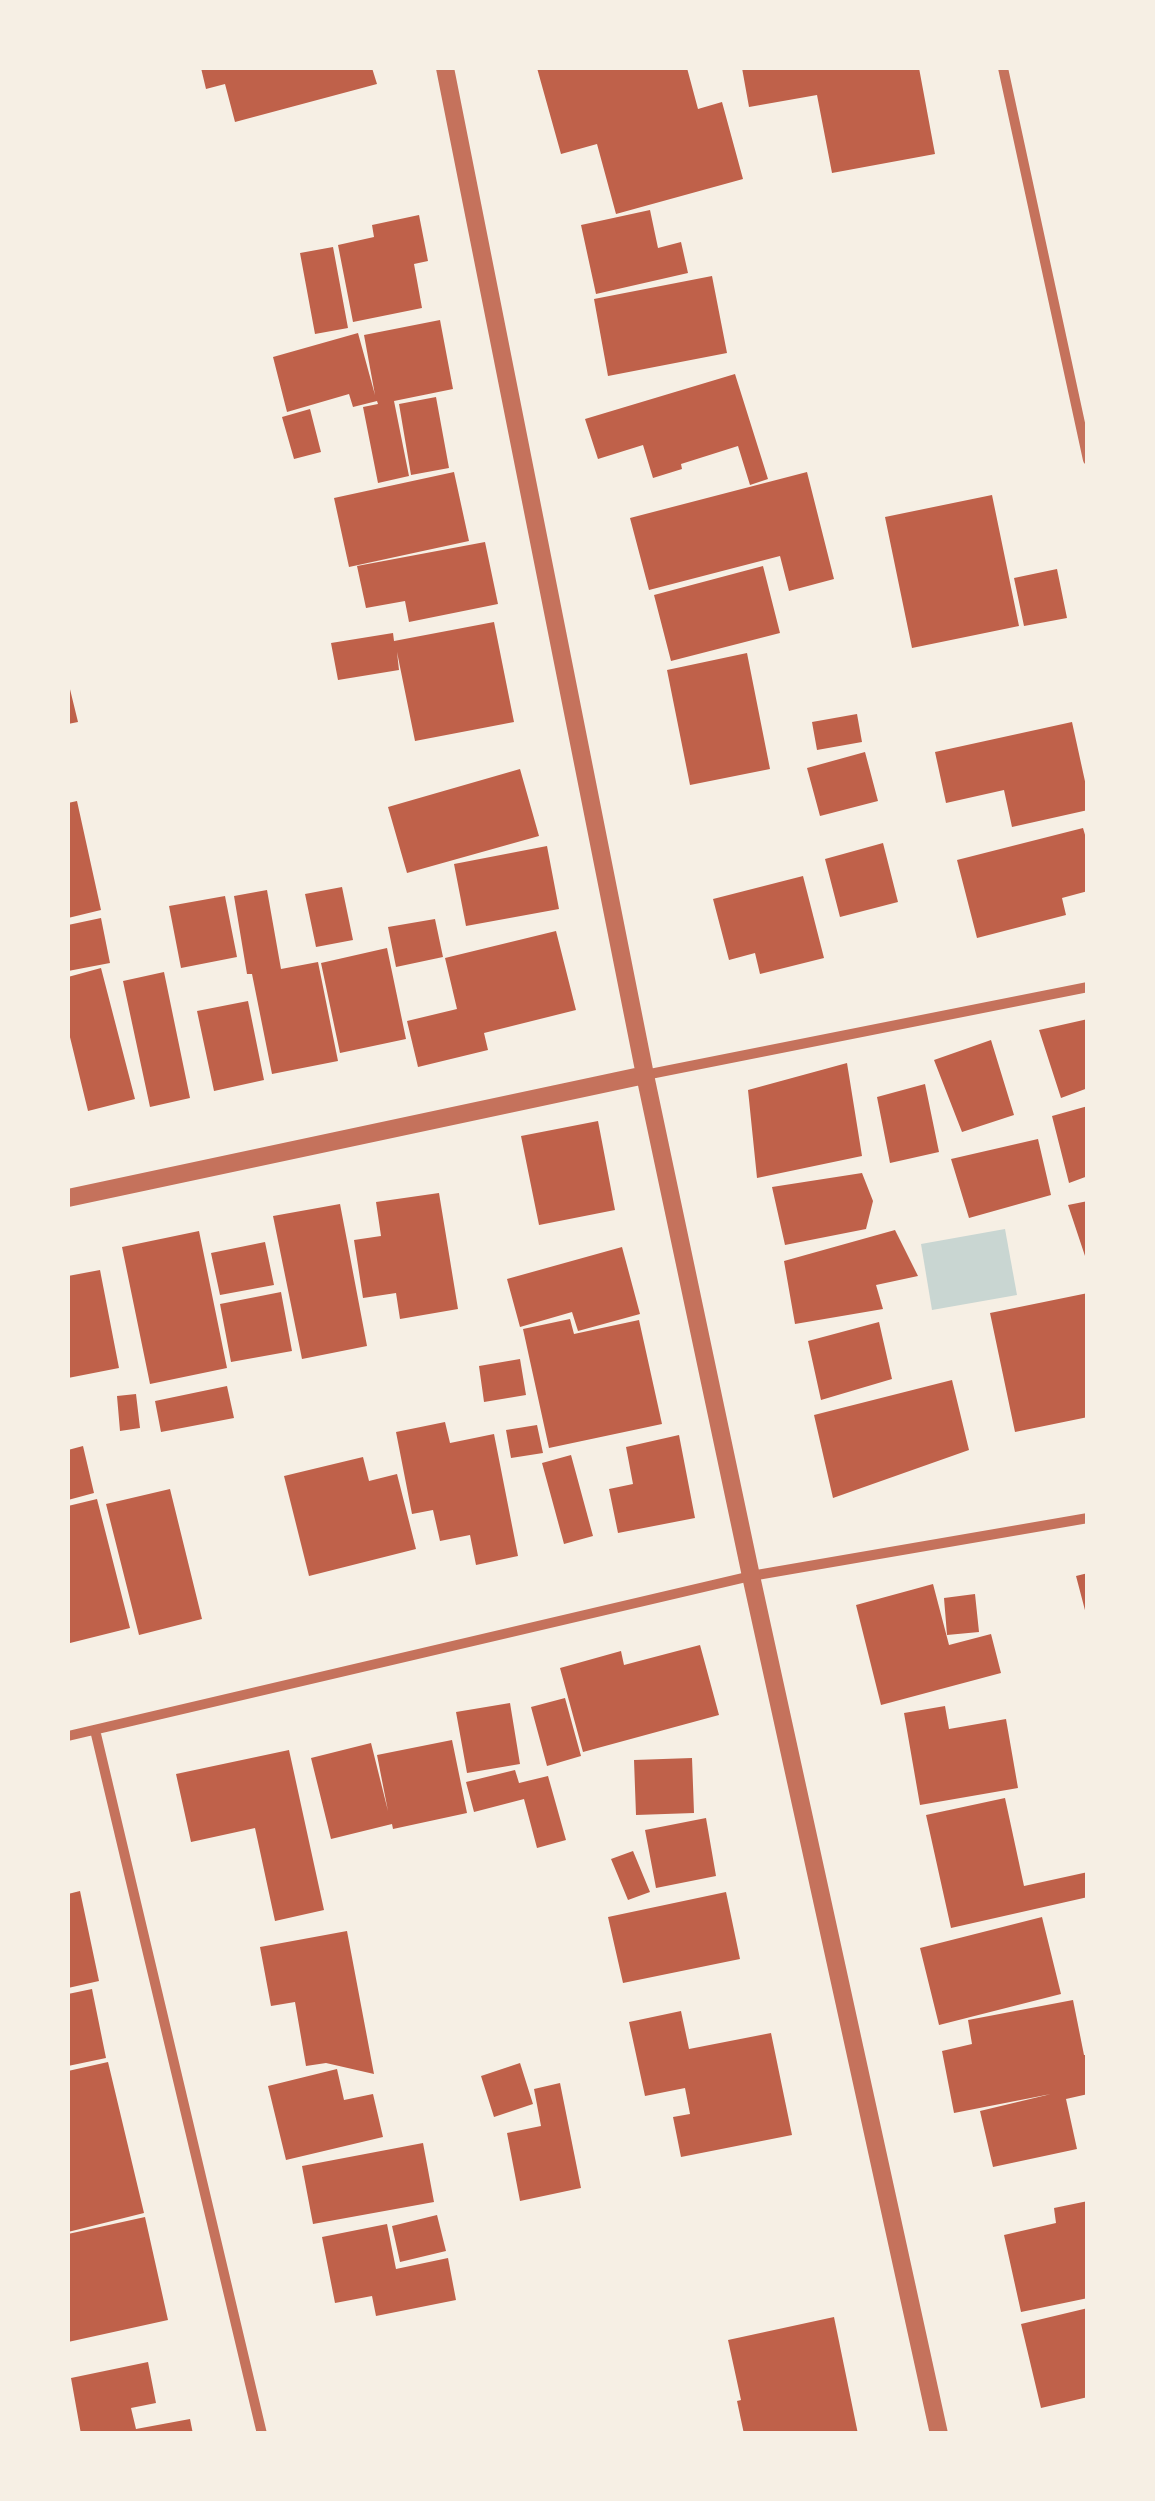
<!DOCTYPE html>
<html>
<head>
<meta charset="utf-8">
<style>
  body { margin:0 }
  #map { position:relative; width:1155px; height:2501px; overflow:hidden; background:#f6efe4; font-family:"Space Grotesk",sans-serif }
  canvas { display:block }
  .frame { position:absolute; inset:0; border:70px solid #f6efe4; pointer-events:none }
</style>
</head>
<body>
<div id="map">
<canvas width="1155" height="2501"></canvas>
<div class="frame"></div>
</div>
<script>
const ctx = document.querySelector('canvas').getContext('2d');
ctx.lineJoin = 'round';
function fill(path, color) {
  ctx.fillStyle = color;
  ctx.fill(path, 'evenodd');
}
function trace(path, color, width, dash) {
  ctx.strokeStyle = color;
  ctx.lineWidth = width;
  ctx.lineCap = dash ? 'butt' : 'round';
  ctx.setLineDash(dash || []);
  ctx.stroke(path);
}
const water = new Path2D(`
  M1005,1229L1017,1295L932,1310L921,1244Z`);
const building = new Path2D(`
  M201,68H372L377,84L235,122L225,84L206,89Z
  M537,68H687L698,109L722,102L743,179L616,214L597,144L561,154Z
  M742,68H919L935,154L832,173L817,95L749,107Z
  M650,210L658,248L681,242L688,273L596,294L581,225Z
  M419,215L428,261L414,264L422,308L353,322L338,245L374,237L372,225Z
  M333,247L348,328L315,334L300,253Z
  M712,276L727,353L608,376L594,299Z
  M440,320L453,389L394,401L409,476L378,483L363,407L378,404L377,401L353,407L349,394L287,412L273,357L358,333L375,395L364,335Z
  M735,374L768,479L750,485L738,446L681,464L682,469L653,478L643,445L598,459L585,419Z
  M436,397L449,468L411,475L399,404Z
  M310,409L321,452L294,459L282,417Z
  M454,472L469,541L349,567L334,498Z
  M807,472L834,579L789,591L780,556L649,590L630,518Z
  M992,495L1019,626L912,648L885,517Z
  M485,542L498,604L409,622L405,601L366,608L357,566Z
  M763,566L780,633L671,661L654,595Z
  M1057,569L1067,618L1024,626L1014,578Z
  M494,622L514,722L415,741L397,652L399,670L338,680L331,643L393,633L394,641Z
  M747,653L770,769L690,785L667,670Z
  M68,681L78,722L68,724Z
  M857,714L862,742L817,750L812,722Z
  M1072,722L1088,795V810L1012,827L1004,790L946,803L935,752Z
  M865,752L878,801L820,816L807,768Z
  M520,769L539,836L407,873L388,807Z
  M77,801L101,910L68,918V803Z
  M1083,828L1088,845V891L1062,898L1066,915L977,938L957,860Z
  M883,843L898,902L840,917L825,859Z
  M547,846L559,909L466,926L454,864Z
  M803,876L824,958L760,974L755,953L729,960L713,899Z
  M342,887L353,940L316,947L305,894Z
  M267,890L281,969L318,962L338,1061L272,1074L252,974H247L234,896Z
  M225,896L237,957L181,968L169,906Z
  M101,918L110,963L68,971V925Z
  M435,919L443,957L396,967L388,927Z
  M556,931L576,1010L484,1033L488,1050L418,1067L407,1021L457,1009L445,958Z
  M387,948L406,1039L340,1053L321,963Z
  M101,968L135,1099L88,1111L68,1029V977Z
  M164,972L190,1098L150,1107L123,981Z
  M248,1001L264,1080L214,1091L197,1011Z
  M1088,1019V1088L1061,1098L1039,1030Z
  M991,1040L1014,1115L962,1132L934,1060Z
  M847,1063L862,1156L757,1178L748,1090Z
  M925,1084L939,1152L890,1163L877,1097Z
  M1088,1106V1176L1069,1183L1052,1116Z
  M598,1121L615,1210L539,1225L521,1136Z
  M1038,1139L1051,1195L969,1218L951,1159Z
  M862,1173L873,1201L866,1229L785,1245L772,1187Z
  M439,1193L458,1309L400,1319L396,1293L363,1298L354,1240L381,1236L376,1202Z
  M1088,1201V1262H1087L1068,1205Z
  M340,1204L367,1346L302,1359L273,1216Z
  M895,1230L918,1276L876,1285L883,1309L795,1324L784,1261Z
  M199,1231L227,1368L150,1384L122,1247Z
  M265,1242L274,1285L220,1295L211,1253Z
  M622,1247L640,1314L578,1331L572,1312L520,1327L507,1279Z
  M100,1270L119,1368L68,1378V1276Z
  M281,1292L292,1351L231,1362L220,1304Z
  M1088,1293V1417L1015,1432L990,1313Z
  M570,1319L574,1334L639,1320L662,1424L549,1448L523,1329Z
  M879,1322L892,1379L821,1400L808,1341Z
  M520,1359L526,1395L484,1402L479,1366Z
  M952,1380L969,1450L833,1498L814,1415Z
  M227,1386L234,1418L161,1432L155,1401Z
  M136,1394L140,1428L120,1431L117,1396Z
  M445,1422L450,1443L494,1434L518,1556L476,1565L470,1535L440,1541L433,1510L412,1514L396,1432Z
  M537,1425L543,1453L511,1458L506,1430Z
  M679,1435L695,1518L618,1533L609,1489L633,1484L626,1447Z
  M83,1446L94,1493L68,1500V1450Z
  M571,1455L593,1536L564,1544L542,1463Z
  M363,1457L369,1481L397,1474L416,1549L309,1576L284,1476Z
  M170,1489L202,1619L139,1635L106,1504Z
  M97,1499L130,1628L70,1643L68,1632V1506Z
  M1088,1573V1614H1086L1076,1576Z
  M933,1584L949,1645L991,1634L1001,1673L881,1705L856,1605Z
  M975,1594L979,1632L947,1635L944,1598Z
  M700,1645L719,1715L583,1752L560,1668L621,1651L624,1665Z
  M565,1698L581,1756L547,1766L531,1707Z
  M510,1703L520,1764L467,1773L456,1712Z
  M945,1706L949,1729L1006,1719L1018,1788L920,1805L904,1713Z
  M452,1740L467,1813L393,1829L392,1824L331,1839L311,1758L371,1743L388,1811L377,1755Z
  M289,1750L324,1910L275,1921L255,1828L191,1842L176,1774Z
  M692,1758L694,1813L636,1815L634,1760Z
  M515,1770L519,1783L548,1776L566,1840L537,1848L524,1799L474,1812L466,1782Z
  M1005,1798L1024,1886L1088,1872V1897L951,1928L926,1815Z
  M706,1818L716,1876L656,1888L645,1830Z
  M633,1851L650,1892L628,1900L611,1859Z
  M80,1891L99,1981L68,1988V1894Z
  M726,1892L740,1959L623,1983L608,1917Z
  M1042,1917L1061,1994L939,2025L920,1948Z
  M347,1931L374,2074L326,2063L306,2066L295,2002L271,2006L260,1947Z
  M92,1989L106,2058L68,2066V1994Z
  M1073,2000L1084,2055H1088V2094L1066,2099L1077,2149L993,2167L980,2111L1051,2094L954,2113L942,2051L972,2044L968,2020Z
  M681,2011L689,2049L771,2033L792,2135L681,2157L673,2117L690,2114L685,2088L645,2096L629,2022Z
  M108,2062L144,2213L68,2232V2071Z
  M520,2063L533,2104L494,2117L481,2076Z
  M337,2069L344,2100L373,2094L383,2137L286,2160L268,2086Z
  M560,2083L581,2188L520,2201L507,2133L541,2126L534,2089Z
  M423,2143L434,2202L313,2224L302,2166Z
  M1088,2201V2298L1021,2312L1004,2235L1056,2223L1054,2208Z
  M437,2215L446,2251L400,2262L392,2226Z
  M145,2217L168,2320L68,2342V2234Z
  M387,2224L396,2269L448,2258L456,2300L376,2316L372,2296L335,2303L322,2237Z
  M1088,2308V2397L1041,2408L1021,2324Z
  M834,2317L858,2434H744L737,2401L741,2400L728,2340Z
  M148,2362L156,2403L131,2408L136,2429L190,2419L193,2434H81L71,2378Z`);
const minor = new Path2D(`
  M1003,68L1088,460
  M645,1075L1088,987
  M95,1730L262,2434
  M68,1736L751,1576L1088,1518`);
const tertiary = new Path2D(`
  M445,68L645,1075L751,1576L939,2434
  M68,1198L645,1075`);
fill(water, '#c9d6d2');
fill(building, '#bf614a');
trace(minor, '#c5725c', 10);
trace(tertiary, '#c5725c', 18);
</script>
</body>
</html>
